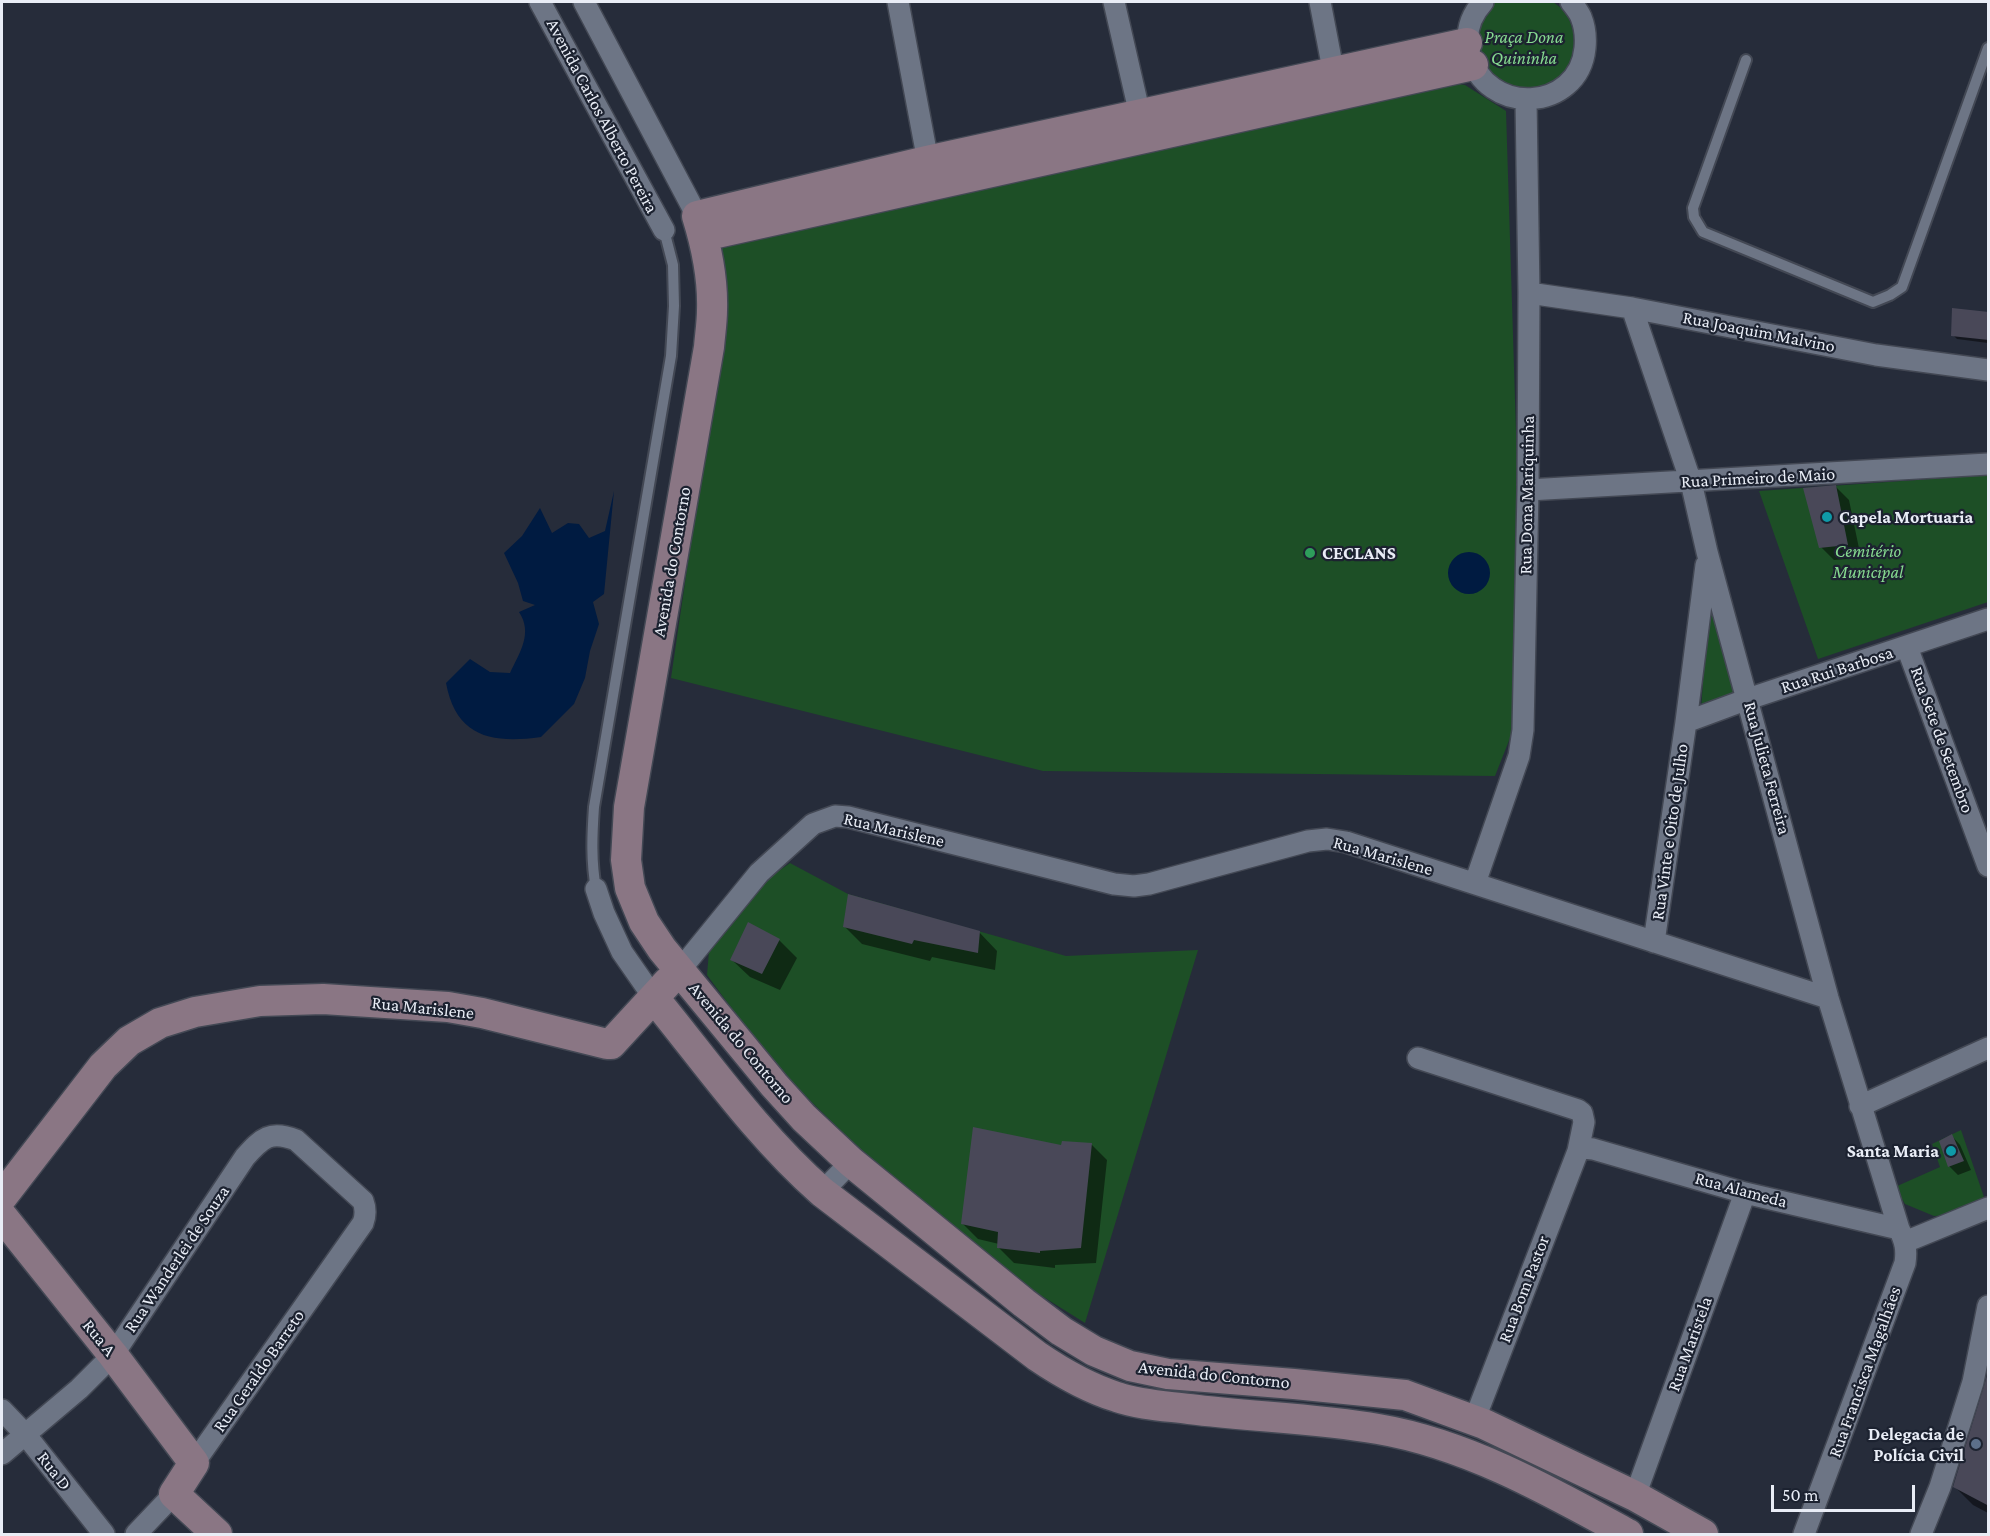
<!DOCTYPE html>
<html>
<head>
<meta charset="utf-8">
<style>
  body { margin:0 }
  #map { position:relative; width:1990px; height:1536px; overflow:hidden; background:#262c3a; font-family:"Crimson Pro",serif }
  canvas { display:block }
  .frame { position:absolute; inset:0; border:3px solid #e9edf6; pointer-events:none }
  .scale { position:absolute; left:1771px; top:1485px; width:144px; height:27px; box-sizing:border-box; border:3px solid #e9edf6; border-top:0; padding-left:8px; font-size:18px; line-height:21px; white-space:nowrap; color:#e9edf6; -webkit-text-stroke:4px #1c2230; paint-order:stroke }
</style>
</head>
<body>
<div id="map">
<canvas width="1990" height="1536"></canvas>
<div class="frame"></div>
<div class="scale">50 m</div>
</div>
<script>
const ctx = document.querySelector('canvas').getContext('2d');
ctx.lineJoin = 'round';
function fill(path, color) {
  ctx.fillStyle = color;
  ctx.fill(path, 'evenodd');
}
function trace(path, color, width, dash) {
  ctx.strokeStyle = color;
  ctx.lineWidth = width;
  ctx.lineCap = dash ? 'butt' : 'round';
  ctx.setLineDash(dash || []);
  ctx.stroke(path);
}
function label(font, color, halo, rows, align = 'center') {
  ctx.font = font + ' "Crimson Pro",serif';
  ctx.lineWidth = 4.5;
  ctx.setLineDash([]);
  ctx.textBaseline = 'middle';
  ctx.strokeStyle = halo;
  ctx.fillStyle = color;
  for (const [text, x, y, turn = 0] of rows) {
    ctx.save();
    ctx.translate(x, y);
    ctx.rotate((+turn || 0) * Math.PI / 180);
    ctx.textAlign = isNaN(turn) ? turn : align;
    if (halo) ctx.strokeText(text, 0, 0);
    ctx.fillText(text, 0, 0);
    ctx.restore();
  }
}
const green = new Path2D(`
  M1495,2H1553L1561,8L1569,19L1573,31L1574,44L1573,57L1567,68L1559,79L1549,86L1523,93L1491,81L1474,51L1479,18Z
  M1432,80L1465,85L1506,111L1517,464L1512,733L1495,776L1043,771L671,678L727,296L714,235Z
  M1988,475V602L1818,659L1759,491Z
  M1709,592L1737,691L1701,711Z
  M790,863L848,894L1066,956L1198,950L1085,1323L1002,1271L888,1177L772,1063L707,975L709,951L766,880Z
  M1961,1130L1984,1197L1953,1215L1934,1216L1905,1204L1895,1187L1940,1167L1932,1144Z`);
const water = new Path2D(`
  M614,491L604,594L593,602L599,624L590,651L585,678L574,704L541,737C492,744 456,737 446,683L470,659L490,672L510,673C520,652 533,633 519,612L535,605L523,601L518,583L504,553L522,536L540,508L552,533L568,523L579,524L589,538L605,531Z
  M1448 573a21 21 0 1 1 42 0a21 21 0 1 1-42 0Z`);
const shadow = new Path2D(`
  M1988,313V343L1957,339L1953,335Z
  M1836,487L1849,500L1861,558L1834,560L1821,547Z
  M844,926L979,932L997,951L995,970L932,957L930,961L862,944Z
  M779,940L797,958L780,990L750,977L732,960Z
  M1952,1136L1960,1145L1971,1170L1958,1175L1949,1166Z
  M1092,1145L1107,1160L1096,1263L1055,1265V1268L1014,1263L998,1247L999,1244L978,1239L962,1223L1063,1147Z
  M1988,1404V1513L1973,1505L1955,1487Z`);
const building = new Path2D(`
  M1952,308L1989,312V340L1951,336Z
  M1836,485L1848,545L1819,548L1803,488Z
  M848,894L980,931L978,953L914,940L912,944L843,927Z
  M748,922L780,939L762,974L730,960Z
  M973,1127L1061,1145L1062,1141L1092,1143L1081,1248L1040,1251V1253L997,1248L998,1232L961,1224Z
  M1952,1134L1964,1161L1948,1167L1939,1141Z
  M1987,1376H1989V1506L1953,1487Z`);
const lane = new Path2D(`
  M1746,60L1693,208L1694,217L1703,232L1873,302L1890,295L1902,287L1988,48
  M596,889C591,861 592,836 594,807L671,356L674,306L673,265L664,230`);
const street = new Path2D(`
  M540,2L664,230
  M584,2L697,216
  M898,2L930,172
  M1114,2L1143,128
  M1320,2L1336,85
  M1483,2C1470,16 1465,34 1469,52C1485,118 1579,112 1585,48C1586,38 1585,27 1581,17C1579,12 1574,6 1571,2
  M1529,293L1632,308L1876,355L1988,370
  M1632,308L1691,482L1707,552L1828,998L1899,1229
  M1528,490L1988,464
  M1907,647L1988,866
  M1686,722L1748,699L1988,619
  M1475,883L1519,756L1523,730L1528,490L1529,293L1526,100
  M596,889L604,913L622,952L654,998
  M1654,942L1686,722L1706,565
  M680,970L759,873L813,824L835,816L848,817L1114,884L1134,886L1149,884L1308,841L1327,839L1346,842L1828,998
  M1418,1058L1578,1110L1582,1113L1584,1122L1578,1151
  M1860,1106L1988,1048
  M822,1192L851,1162
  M1905,1242L1988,1208
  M2,1410L25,1434L104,1534
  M1474,1421L1578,1151L1584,1148L1593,1149L1745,1193L1899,1229C1905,1241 1907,1249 1905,1263L1804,1534
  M2,1454L79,1389L113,1355L245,1157C262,1138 270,1130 296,1140L363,1201C366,1209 366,1215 363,1223L194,1463
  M1635,1496L1745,1193
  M136,1534L174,1494
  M1921,1534L1940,1487L1973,1382L1988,1306`);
const secondary = new Path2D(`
  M1467,43L927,161L697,216C706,245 713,279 712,310C712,322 710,335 709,347L629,807L626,860L630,888L644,922L662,949L774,1085L804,1118L851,1162L1024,1303L1061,1331L1094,1351L1130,1366L1168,1374L1294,1384L1405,1395L1484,1424L1635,1496L1703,1534
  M703,236L1473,65
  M654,998C708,1064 757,1135 822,1192L1037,1356C1062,1373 1088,1388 1117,1397C1140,1405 1165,1406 1189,1409C1252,1417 1316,1418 1378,1429C1467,1444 1550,1491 1628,1534
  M2,1197L103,1066L129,1041L160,1023L195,1012L260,1001L323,999L448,1007L482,1013L607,1044H611L668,982
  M2,1216L113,1355L194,1463L174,1494L217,1534`);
const markers = [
  [1827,517,6,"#0f9aa8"],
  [1310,553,6,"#2e9e5b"],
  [1951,1151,6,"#0f9aa8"],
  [1976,1444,6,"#5c6f8a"]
];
const parkNames = [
  ["Praça Dona",1524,37],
  ["Quininha",1524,58],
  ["Cemitério",1868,551],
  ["Municipal",1868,572]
];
const streetNames = [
  ["Avenida Carlos Alberto Pereira",602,116,62],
  ["Rua Joaquim Malvino",1759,332,11],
  ["Rua Primeiro de Maio",1758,478,-3],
  ["Rua Dona Mariquinha",1527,495,-89],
  ["Avenida do Contorno",672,562,-80],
  ["Rua Rui Barbosa",1837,670,-18],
  ["Rua Sete de Setembro",1942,740,70],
  ["Rua Julieta Ferreira",1767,768,75],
  ["Rua Marislene",894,830,13],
  ["Rua Vinte e Oito de Julho",1670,832,-82],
  ["Rua Marislene",1383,856,16],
  ["Rua Marislene",423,1008,6],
  ["Avenida do Contorno",741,1043,50],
  ["Rua Alameda",1741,1190,15],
  ["Rua Wanderlei de Souza",177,1259,-56],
  ["Rua Bom Pastor",1524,1289,-69],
  ["Rua A",99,1338,51],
  ["Rua Maristela",1690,1344,-70],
  ["Rua Geraldo Barreto",259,1371,-55],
  ["Rua Francisca Magalhães",1865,1372,-70],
  ["Avenida do Contorno",1214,1375,6],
  ["Rua D",54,1471,52]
];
const poiNames = [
  ["Capela Mortuaria",1839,517],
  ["CECLANS",1322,553],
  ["Santa Maria",1939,1151,"right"],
  ["Delegacia de",1964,1434,"right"],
  ["Polícia Civil",1964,1455,"right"]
];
fill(green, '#1d4f26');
fill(water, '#001b41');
fill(shadow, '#0007');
fill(building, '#494858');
trace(lane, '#434854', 14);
trace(street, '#434854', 24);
trace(secondary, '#434854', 33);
trace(lane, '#6d7585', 10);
trace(street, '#6d7585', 21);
trace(secondary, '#8a7684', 30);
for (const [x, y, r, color] of markers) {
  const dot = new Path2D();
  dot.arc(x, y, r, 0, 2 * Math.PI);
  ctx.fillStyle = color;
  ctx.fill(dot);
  trace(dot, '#1c2230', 2);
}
label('italic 18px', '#86da90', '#1c2230', parkNames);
label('18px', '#e9edf6', '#1c2230', streetNames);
label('bold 18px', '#e9edf6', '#1c2230', poiNames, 'left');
</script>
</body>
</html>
